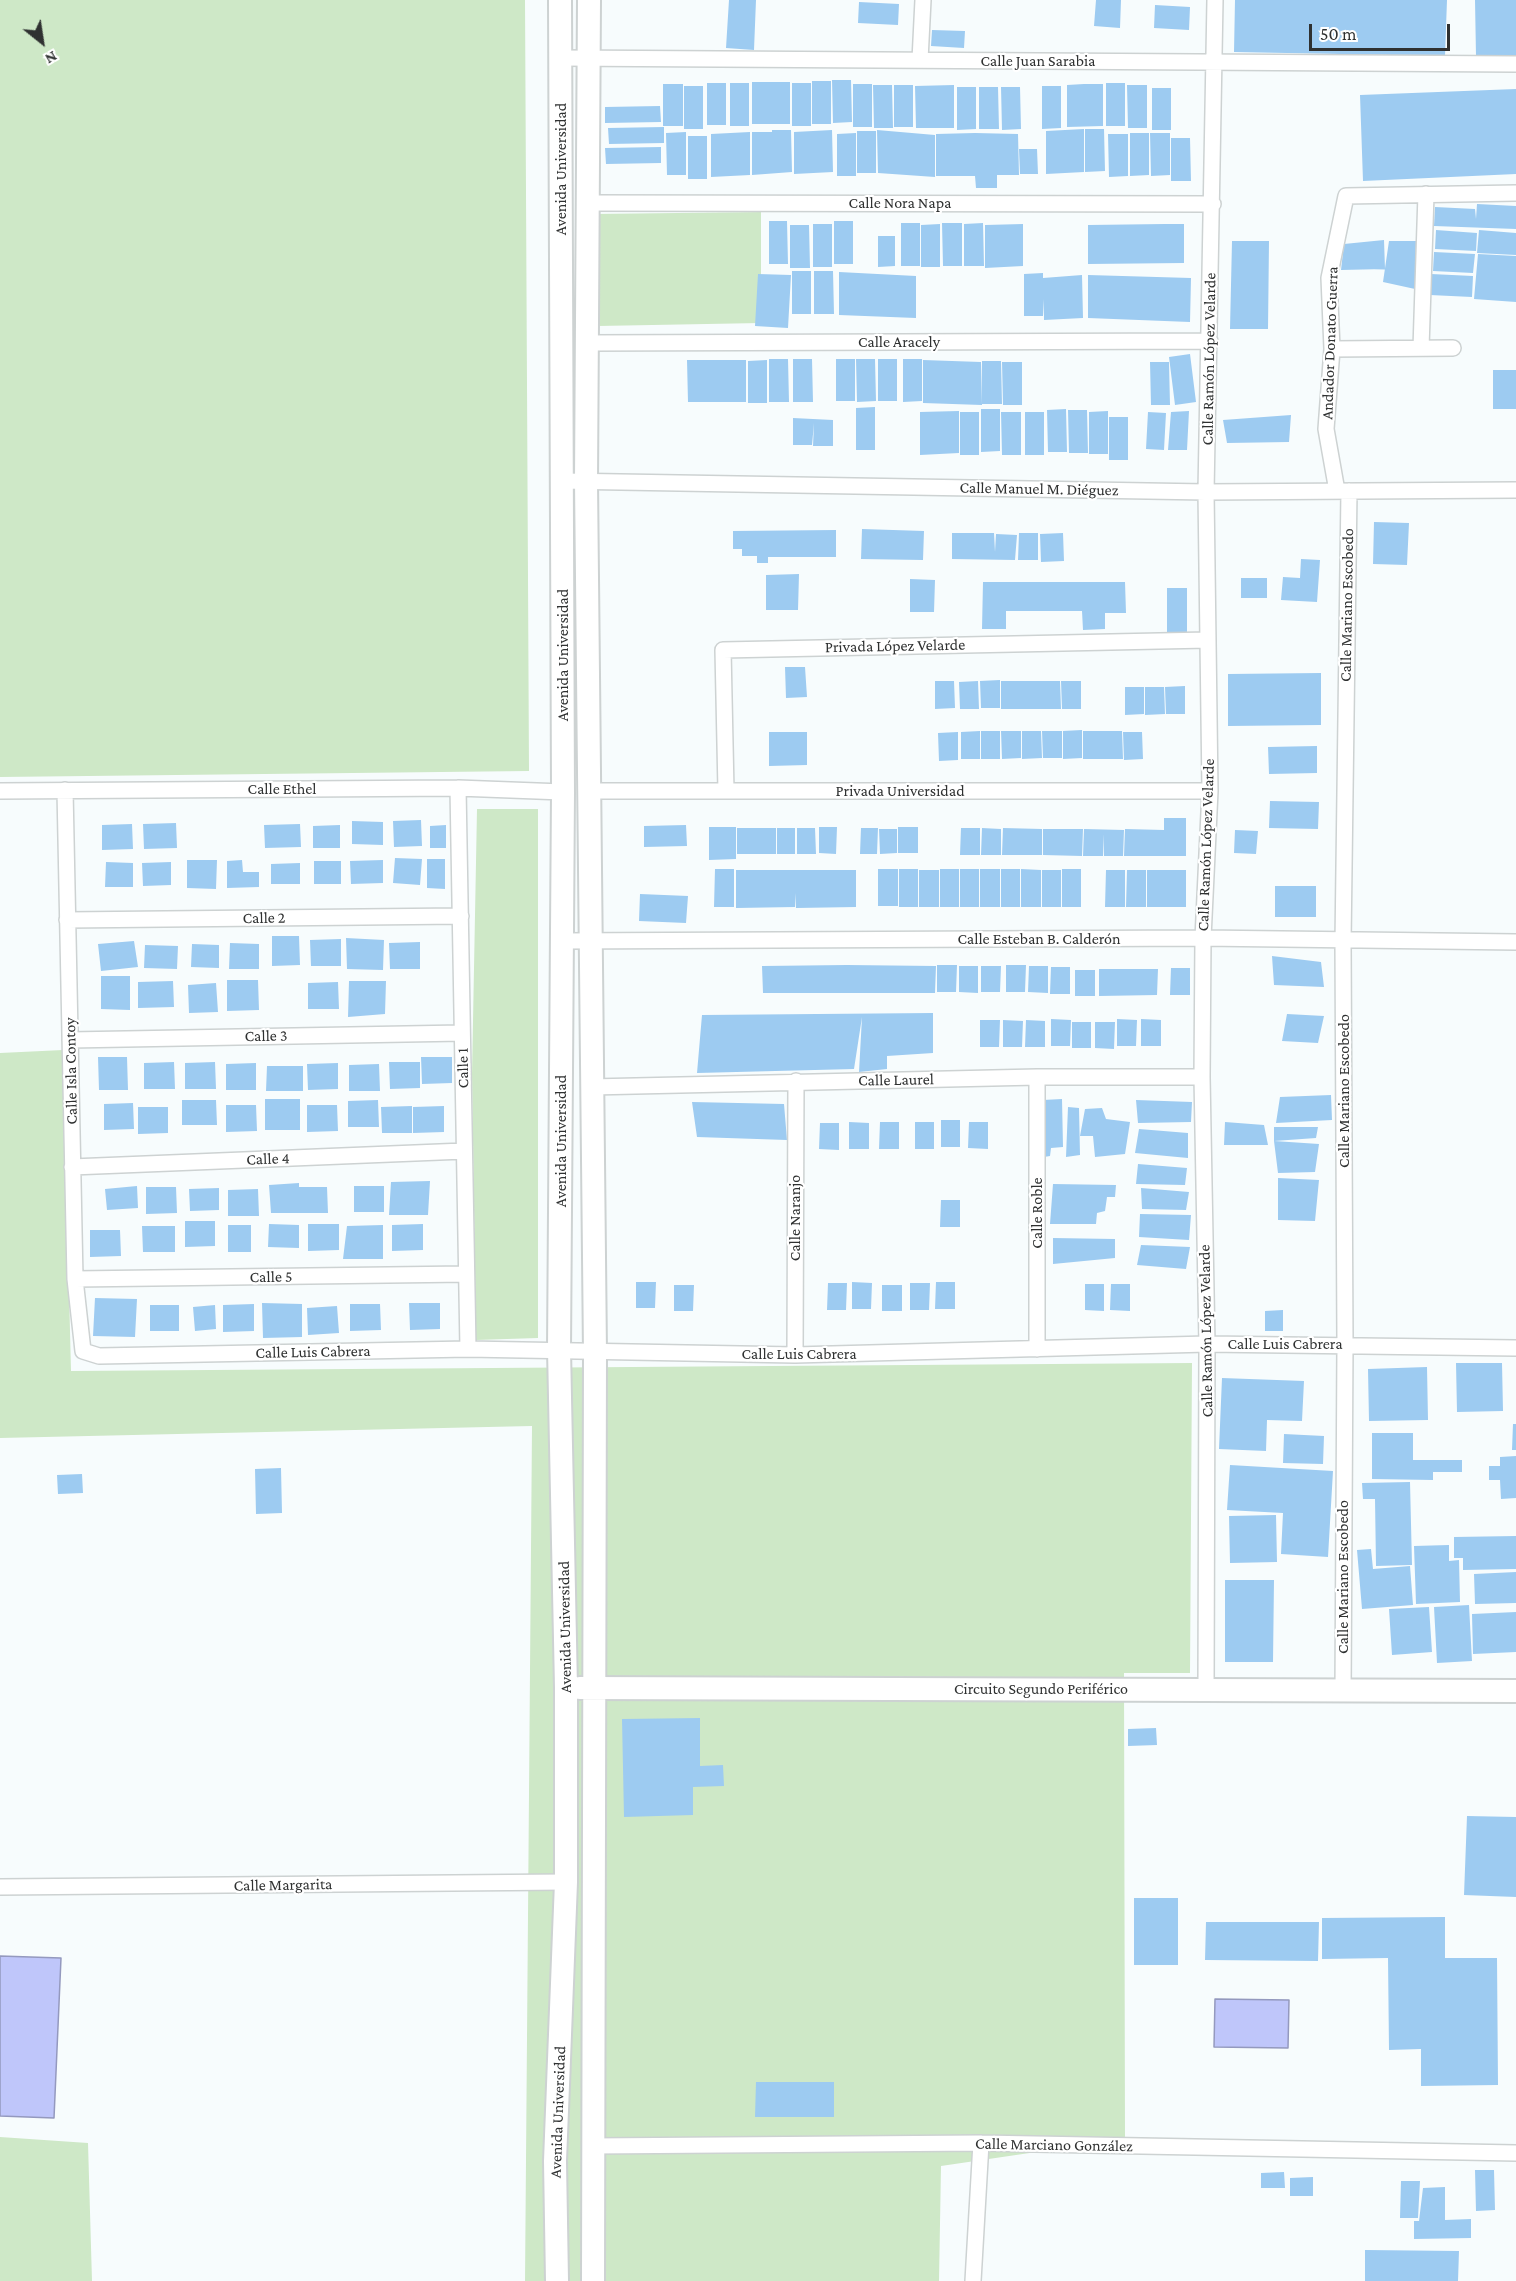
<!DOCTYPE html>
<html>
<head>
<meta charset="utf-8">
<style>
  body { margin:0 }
  #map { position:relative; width:1516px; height:2281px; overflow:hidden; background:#f7fcfd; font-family:"Crimson Pro",serif }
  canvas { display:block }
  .north { position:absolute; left:12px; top:12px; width:60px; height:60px; -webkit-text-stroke:4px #fff; paint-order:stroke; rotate:150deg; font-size:16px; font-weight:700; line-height:24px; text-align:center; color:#2f3131 }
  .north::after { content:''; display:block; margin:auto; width:21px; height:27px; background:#2f3131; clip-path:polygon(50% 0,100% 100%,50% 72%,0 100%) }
  .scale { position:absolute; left:1309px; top:24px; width:141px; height:27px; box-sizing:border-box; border:3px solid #2f3131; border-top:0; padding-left:8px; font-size:18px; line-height:21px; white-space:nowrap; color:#2f3131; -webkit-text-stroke:4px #fff; paint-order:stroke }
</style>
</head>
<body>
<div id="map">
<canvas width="1516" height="2281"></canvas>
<div class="north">N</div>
<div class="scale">50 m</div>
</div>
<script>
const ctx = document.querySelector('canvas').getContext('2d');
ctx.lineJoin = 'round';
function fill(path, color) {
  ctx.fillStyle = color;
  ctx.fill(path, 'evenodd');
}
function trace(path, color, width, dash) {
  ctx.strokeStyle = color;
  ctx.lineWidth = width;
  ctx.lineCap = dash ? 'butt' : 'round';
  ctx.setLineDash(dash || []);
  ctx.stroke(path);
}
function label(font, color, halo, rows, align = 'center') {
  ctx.font = font + ' "Crimson Pro",serif';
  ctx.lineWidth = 4.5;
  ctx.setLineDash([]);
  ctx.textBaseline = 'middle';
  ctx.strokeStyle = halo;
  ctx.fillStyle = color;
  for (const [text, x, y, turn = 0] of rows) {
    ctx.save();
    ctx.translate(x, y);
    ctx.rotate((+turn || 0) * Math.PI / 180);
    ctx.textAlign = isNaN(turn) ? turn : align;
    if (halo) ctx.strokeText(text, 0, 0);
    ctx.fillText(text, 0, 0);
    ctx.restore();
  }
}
const green = new Path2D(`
  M0,0H525L529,771L0,777Z
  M761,212V323L598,326L594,214Z
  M477,809H538V1338L476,1340L472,1074Z
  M63,1050L71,1371L1192,1363L1190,1673H1124L1125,2139L941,2166L939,2281H525L532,1426L0,1438V1053Z
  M0,2137L88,2143L92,2281H0Z`);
const water = new Path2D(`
  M0,1956L61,1958L54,2118L0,2116Z
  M1215,1999L1289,2000L1288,2048L1214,2047Z`);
const building = new Path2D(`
  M729,0H756L754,50L726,48Z
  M1096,0H1121L1120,28L1094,26Z
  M1235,0H1447L1445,56L1234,52Z
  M1475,0H1516V55L1476,56Z
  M859,2L899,4L898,25L858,23Z
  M1155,5L1190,7L1189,30L1154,28Z
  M932,30L965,31L964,48L931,46Z
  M832,80H851L852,122L833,123Z
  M812,81H831V124H812Z
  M752,82H790V124H752Z
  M707,83H726V125H707Z
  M730,83H749V126H730Z
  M792,83H811V126H792Z
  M1106,83H1125V126H1106Z
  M663,84H683V126H663Z
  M853,84H872V127H853Z
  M1084,84H1103V126L1067,127V85Z
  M873,85H892L893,128H874Z
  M894,85H913V127H894Z
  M954,85V128H916L915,86Z
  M1127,85H1147V128H1128Z
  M684,86H703V129H684Z
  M1042,86H1061V128L1042,129Z
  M957,87H976V129L957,130Z
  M979,87H998L999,129H979Z
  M1001,87H1020L1021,129L1002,130Z
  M1152,88H1171V130H1152Z
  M1516,89V174L1363,181L1360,95Z
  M660,106L661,122L605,123V107Z
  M664,127V143L609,144L608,128Z
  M1084,129V172L1046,174V131Z
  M1085,129H1104L1105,171L1085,172Z
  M772,130H791L792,172L752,175V132H772Z
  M832,130L833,172L794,174V132Z
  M877,130L935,135V177L878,173Z
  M857,131H876V173H857Z
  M686,132V175H667L666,133Z
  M750,132V175L711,177V134Z
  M856,133V176H837V134Z
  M975,133L1018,134L1019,175H997V188H976L975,176H936V134Z
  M1130,133H1149V175L1130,176Z
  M1150,133H1170V175L1151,176Z
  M1108,134H1128V176L1109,177Z
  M688,136H707V179H688Z
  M1171,138H1190L1191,181H1171Z
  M661,147V163L606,164L605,148Z
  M1019,149H1037L1038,174H1020Z
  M1477,204L1516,206V229L1434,226L1435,207L1475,209L1476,219Z
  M769,221H787L788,264H769Z
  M834,221H853V264H834Z
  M901,223H920V266H901Z
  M942,223H962V266H943Z
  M983,223L984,266H964V224Z
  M813,224H832V267H813Z
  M940,224V267H921V225Z
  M1023,224V266L985,268V225Z
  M1165,224H1184V263L1088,264V225Z
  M790,225H809L810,268H790Z
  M1436,230L1477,233L1476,251L1435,249Z
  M1479,230L1516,233V255L1477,253Z
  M878,236H895V266L878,267Z
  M1384,240L1385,269L1341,270L1344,244Z
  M1232,241H1269L1268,329H1230Z
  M1389,241H1416L1415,289L1383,282Z
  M1434,252L1475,254L1473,273L1433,271Z
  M1478,254L1516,256V302L1474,299Z
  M792,271H811V314H792Z
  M814,271H833L834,314H814Z
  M839,272L916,276V318L839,315Z
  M1043,273V278L1082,275L1083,318L1044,320V299L1043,316H1024V274Z
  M758,274L791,275L788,328L755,326Z
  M1431,274L1473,276L1472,297L1430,295Z
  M1088,275L1191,278L1190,322L1088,318Z
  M1190,354L1196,402L1175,405L1169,357Z
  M769,359H788L789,402H769Z
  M793,359H812L813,402H793Z
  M836,359H855V401H836Z
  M856,359H875L876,401L857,402Z
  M878,359H897V401H878Z
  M903,359H922V401L903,402Z
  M687,360H746V402H688Z
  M767,360V403H748V361Z
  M923,360L981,362L982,405L923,403Z
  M982,361H1001L1002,404H982Z
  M1002,362H1022V405H1003Z
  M1150,362H1169L1170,405H1151Z
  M1493,370H1516V409H1493Z
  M875,407V450H856V408Z
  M981,409H1000V451L981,452Z
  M1066,409L1067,452H1048L1047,410Z
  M1068,410H1087L1088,453H1069Z
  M959,411V453L920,455V412Z
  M1108,411V454H1089V412Z
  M1189,411L1187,450H1168L1171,412Z
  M960,412H979V455H960Z
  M1001,412H1021V455H1002Z
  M1025,412H1044V455H1025Z
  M1148,412L1166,413L1164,450L1146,449Z
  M1291,415L1289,442L1227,443L1223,420Z
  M1109,417H1128V460H1109Z
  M793,418L833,420V446H813L814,423L812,445H793Z
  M1374,522L1409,523L1407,565L1373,564Z
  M862,529L924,531L923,560L861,559Z
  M836,530V557H768V563H757V556H742V549H733V531Z
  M952,533H994L995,552L996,534L1017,535L1015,560L952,559Z
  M1019,533H1038V560H1018Z
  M1063,533L1064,561L1041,562L1040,534Z
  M1301,559L1320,560L1317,602L1281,600L1283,577L1300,578Z
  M799,574L798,610H766V575Z
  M1241,578H1267V598H1241Z
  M910,579L935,580L934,612H910Z
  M983,582H1125L1126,613H1105V629L1083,630L1082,611H1006V629H982Z
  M1167,588H1187V632H1167Z
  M785,667H805L807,697L786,698Z
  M1321,673V725L1228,726V674Z
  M1000,680V708H981L980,681Z
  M935,681H954L955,708L935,709Z
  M978,681L979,709H960L959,682Z
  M1001,681H1060L1061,709H1001Z
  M1061,681H1081V709H1062Z
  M1185,686V714H1166L1165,687Z
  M1125,687H1144V714L1125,715Z
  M1145,687H1164L1165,714L1145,715Z
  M1082,730V758L1063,759V731Z
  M980,731V759H961V732Z
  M981,731H1000V759H981Z
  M1001,731H1021V758L1002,759Z
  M1022,731H1041L1042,758L1022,759Z
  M1042,731H1062V758H1043Z
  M1083,731H1122L1123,759H1083Z
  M769,732H807V765L769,766Z
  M958,732V760L939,761L938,733Z
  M1123,732H1142L1143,759L1124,760Z
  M1317,746V773L1269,774L1268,747Z
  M1270,801L1319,802L1318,829L1269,828Z
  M1164,818H1186V856H1124L1125,829L1164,830Z
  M421,820L422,846L394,847L393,821Z
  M352,821L383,822V845L352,844Z
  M176,823L177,848L144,849L143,824Z
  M132,824L133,849L102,850V825Z
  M300,824L301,847L265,848L264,825Z
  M340,825V848H313V826Z
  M446,825V848H430V826Z
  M686,825L687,846L644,847V826Z
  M709,827H736V859L709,860Z
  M819,827H837L836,854L819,853Z
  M898,827H918V853H898Z
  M737,828H776V854H737Z
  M777,828H795V854H777Z
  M797,828H815L816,854H797Z
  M861,828H878L877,854H860Z
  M961,828H980V855H960Z
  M982,828L1001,829V855H981Z
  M1003,828L1042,829V855H1002Z
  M879,829H897V853L880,854Z
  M1043,829H1083L1082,856L1043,855Z
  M1084,829L1124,830L1123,856H1104V834L1103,856H1083Z
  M1235,830L1258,831L1256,854L1234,853Z
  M395,858L422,859L420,885L393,883Z
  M427,859H445V889L427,888Z
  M187,860H217L216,889L187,888Z
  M242,860L243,872H259V887L227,888V861Z
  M383,860V883L351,884L350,861Z
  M314,861H341V884H314Z
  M106,862L133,863V887H105Z
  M171,862V885L143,886L142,863Z
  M300,863V884H271V864Z
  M715,869H734V907H714Z
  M878,869H898V906H878Z
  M899,869H918V907H899Z
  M940,869H959V907H940Z
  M960,869H979V907H960Z
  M980,869H1000V907H980Z
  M1001,869H1020V907H1001Z
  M1021,869L1041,870V907H1021Z
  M1062,869H1081V907H1062Z
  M736,870H816V885V870H856V907L796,908L795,893V907L736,908Z
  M919,870H939V907H919Z
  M1042,870H1061V907H1042Z
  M1106,870H1125V907H1105Z
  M1127,870H1146V907H1126Z
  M1147,870H1186V907H1147Z
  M1275,886H1316V917H1275Z
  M640,894L688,896L686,923L639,921Z
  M272,936H299L300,965L272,966Z
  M346,938L384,940L383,970L347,969Z
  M341,939V966H311L310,940Z
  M134,941L138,967L101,971L98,944Z
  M420,942V969H390L389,943Z
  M230,943L259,944V969H229Z
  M192,944L219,945V968L191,967Z
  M145,945L178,946L177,969L144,968Z
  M1272,956L1321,962L1324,987L1274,985Z
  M847,965L936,966L935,993H763L762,966Z
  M937,965H957L956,992H937Z
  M1006,965H1026L1025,992H1006Z
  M959,966H978V993L959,992Z
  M981,966H1001L1000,992H981Z
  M1029,966H1048V993L1028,992Z
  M1051,967H1070V994H1050Z
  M1171,968H1190V995H1170Z
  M1099,969H1158L1157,995L1099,996Z
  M1075,970H1095V996H1075Z
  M101,976H130V1010L101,1009Z
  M227,980H258L259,1010L227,1011Z
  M173,981L174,1007L138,1008V982Z
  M349,981H386L385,1014L348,1017Z
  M338,982L339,1009H308V983Z
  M216,983L218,1012L189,1013L188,985Z
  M933,1013V1053L887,1056V1069L859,1072L862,1017L854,1069L697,1073L702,1015Z
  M1287,1014L1324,1016L1318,1043L1282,1041Z
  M1051,1019L1071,1020L1070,1046H1051Z
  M1117,1019L1137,1020L1136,1046H1117Z
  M1141,1019L1161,1020V1046H1141Z
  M980,1020H1000L999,1047H980Z
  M1003,1020L1023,1021L1022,1047H1003Z
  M1026,1020L1045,1021V1047H1025Z
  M1072,1022H1091V1048H1072Z
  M1095,1022H1115L1114,1049L1095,1048Z
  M98,1057H127L128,1090H99Z
  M421,1057H452V1083L422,1084Z
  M174,1062L175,1089H144V1063Z
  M215,1062L216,1089H185V1063Z
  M389,1062H420V1088L390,1089Z
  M256,1063V1090H226V1064Z
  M338,1063V1089L308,1090L307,1064Z
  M379,1064L380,1091H349V1065Z
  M267,1066H303V1091H266Z
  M1331,1095L1332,1120L1276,1123L1280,1097Z
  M265,1099H300V1130H265Z
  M1062,1099L1063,1147L1051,1148L1050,1156L1044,1157L1043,1100Z
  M182,1100H216L217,1125H182Z
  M378,1100L379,1127H348V1101Z
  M1136,1100L1192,1102L1191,1122L1138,1123Z
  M692,1102L784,1104L787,1140L697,1137Z
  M133,1103L134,1129L104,1130V1104Z
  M226,1105H256L257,1131L226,1132Z
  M307,1105H337L338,1131L307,1132Z
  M412,1106V1133H382L381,1107Z
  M444,1106V1132L413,1133V1107Z
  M138,1107H168V1133L138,1134Z
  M1068,1107L1079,1108L1080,1155L1066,1157Z
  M1102,1108L1106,1119L1130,1122L1125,1154L1095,1157L1093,1136H1080L1085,1109Z
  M941,1120H960V1147H941Z
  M849,1122L869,1123V1149H849Z
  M880,1122H899V1149H879Z
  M915,1122H934V1149H915Z
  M969,1122H988V1149L968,1148Z
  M1225,1122L1264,1125L1268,1145H1224Z
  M820,1123H839V1150L819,1149Z
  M1274,1127H1318L1316,1138L1274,1141L1319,1144L1315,1172L1278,1173L1274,1141Z
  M1139,1129L1188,1133V1158L1135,1153Z
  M1138,1164L1187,1168L1185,1185L1136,1184Z
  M1278,1178L1319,1180L1315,1221L1278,1220Z
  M430,1181L428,1215H389L391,1182Z
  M299,1183V1187H327L328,1213H271L269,1185Z
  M1053,1184L1116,1185L1115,1197H1107L1105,1211L1097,1213L1096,1224H1050Z
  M137,1186L138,1208L107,1210L105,1189Z
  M354,1186H384V1212H354Z
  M146,1187H176L177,1213L146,1214Z
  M219,1188V1210L190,1211L189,1189Z
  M1141,1188L1189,1192L1186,1210L1142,1209Z
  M258,1189L259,1216H228V1190Z
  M941,1200H960V1227H940Z
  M1140,1214L1191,1215L1189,1240L1139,1237Z
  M185,1221H215V1246L185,1247Z
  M269,1224L299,1225V1248L268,1247Z
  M308,1224H339V1250L308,1251Z
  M423,1224V1250L392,1251V1225Z
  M228,1225H251V1252H228Z
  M383,1225V1259H343L347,1226Z
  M142,1226H175V1252H143Z
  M90,1230H120L121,1256L90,1257Z
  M1053,1238L1115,1239V1258L1053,1264Z
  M1141,1245L1190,1247L1186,1269L1137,1265Z
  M636,1282H656L655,1308H636Z
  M852,1282L872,1283L871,1309H852Z
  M936,1282H955V1309H935Z
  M828,1283H847L846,1310H827Z
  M910,1283H930L929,1310H910Z
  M1085,1284H1104V1311L1085,1310Z
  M1111,1284H1130V1311L1110,1310Z
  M674,1285H694L693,1311H674Z
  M882,1285H902V1311H882Z
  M95,1298L137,1299L135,1337L93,1336Z
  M262,1303L302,1304V1337L263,1338Z
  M409,1303H440V1329L410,1330Z
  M254,1304V1331L223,1332V1305Z
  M350,1304H380L381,1330L350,1331Z
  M150,1305H179V1331H150Z
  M215,1305L216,1329L195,1331L193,1307Z
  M337,1306L339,1333L308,1335L307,1308Z
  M1283,1310V1331H1265V1311Z
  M1456,1363H1502L1503,1411L1457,1412Z
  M1427,1367L1428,1420L1369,1421L1368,1369Z
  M1222,1378L1304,1381L1302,1421L1267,1420L1266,1451L1219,1449Z
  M1513,1424H1516V1450H1512Z
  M1372,1433H1413V1460H1462V1472H1433V1480L1372,1479Z
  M1284,1434L1324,1436L1323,1464L1283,1463Z
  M1516,1456V1498L1501,1499L1500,1480H1489V1466H1500V1457Z
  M1230,1465L1333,1471L1328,1557L1281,1554L1283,1513L1227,1510Z
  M281,1468L282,1513L256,1514L255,1469Z
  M82,1474L83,1493L58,1494L57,1475Z
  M1410,1482L1412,1565L1376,1566L1375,1499H1363L1362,1483Z
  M1276,1515L1277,1562L1230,1563L1229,1516Z
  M1516,1536V1569L1463,1570V1558H1454V1537Z
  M1449,1545V1561L1459,1560L1460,1602L1416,1604L1414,1546Z
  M1371,1549L1373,1569L1410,1566L1413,1605L1362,1609L1357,1550Z
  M1516,1572V1603L1475,1604L1474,1574Z
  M1225,1580H1274L1273,1662H1225Z
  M1469,1605L1472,1661L1437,1663L1434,1607Z
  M1429,1607L1432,1652L1392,1655L1389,1609Z
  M1516,1612V1652L1473,1654L1472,1614Z
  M700,1718V1766L723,1765L724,1786L693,1787V1815L624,1817L622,1719Z
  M1156,1728L1157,1745L1128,1746V1729Z
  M1467,1816L1516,1817V1897L1464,1895Z
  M1134,1898H1178V1965H1134Z
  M1445,1917V1958H1497L1498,2085L1421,2086V2049L1389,2050L1388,1958L1322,1959V1918Z
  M1206,1922H1319L1318,1961L1205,1960Z
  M756,2082H834V2117H755Z
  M1475,2170H1494L1495,2210L1476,2211Z
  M1284,2172L1285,2188H1261V2173Z
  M1313,2177V2196H1290V2178Z
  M1401,2181H1420L1418,2218H1400Z
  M1445,2187V2220L1471,2219V2238L1414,2239V2221H1419L1423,2188Z
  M1365,2250L1459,2251L1458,2281H1365Z`);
const street = new Path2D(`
  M560,58L1516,64
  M920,60L923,0
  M586,203L1213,204
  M587,343L1210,341
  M1421,348L1426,194
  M1332,349L1453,348
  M562,481L1206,492L1516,490
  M1337,491L1326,429L1332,349L1329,278L1346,196L1516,193
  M458,788L468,1349
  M65,790L75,1279L83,1351L99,1356L468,1349L795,1355L1207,1344L1516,1348
  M0,791L458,788L563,792
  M590,791H1210
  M726,791L723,650L1208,640
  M67,920L461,916
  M562,941L1203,938L1516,942
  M70,1040L462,1033
  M1037,1077V1349
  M591,1087L1037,1077H1202
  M72,1167L464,1151
  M75,1279L466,1274
  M795,1355L796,1081
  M1206,1690L1207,1344L1202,1077L1203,938L1210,791L1206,492L1215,0
  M1343,1691L1345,1344L1343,942L1349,491
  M0,1887L566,1882
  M592,2146L981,2143L1516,2153
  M973,2281L981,2143`);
const secondary = new Path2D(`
  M589,0L586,481L595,1353L593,2281
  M580,1688L1516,1691
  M557,2281L555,2161L566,1882V1688L559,1349L563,792L560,0`);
const streetNames = [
  ["Calle Juan Sarabia",1038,61],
  ["Avenida Universidad",561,169,-90],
  ["Calle Nora Napa",900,203],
  ["Calle Aracely",899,342],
  ["Andador Donato Guerra",1330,343,-88],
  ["Calle Ramón López Velarde",1209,359,-89],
  ["Calle Manuel M. Diéguez",1039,489,1],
  ["Calle Mariano Escobedo",1347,605,-89],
  ["Privada López Velarde",895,646,-1],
  ["Avenida Universidad",563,655,-90],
  ["Calle Ethel",282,789],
  ["Privada Universidad",900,791],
  ["Calle Ramón López Velarde",1206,845,-88],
  ["Calle 2",264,918,-1],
  ["Calle Esteban B. Calderón",1039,939],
  ["Calle 3",266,1036,-1],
  ["Calle 1",463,1068,-91],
  ["Calle Isla Contoy",71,1071,-91],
  ["Calle Laurel",896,1080,-1],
  ["Calle Mariano Escobedo",1344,1091,-90],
  ["Avenida Universidad",561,1141,-90],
  ["Calle 4",268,1159,-2],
  ["Calle Roble",1037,1213,-90],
  ["Calle Naranjo",795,1218,-90],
  ["Calle 5",271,1277,-1],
  ["Calle Ramón López Velarde",1206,1331,-91],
  ["Calle Luis Cabrera",1285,1344],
  ["Calle Luis Cabrera",313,1352,-1],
  ["Calle Luis Cabrera",799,1354],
  ["Calle Mariano Escobedo",1343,1577,-90],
  ["Avenida Universidad",565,1627,-91],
  ["Circuito Segundo Periférico",1041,1689],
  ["Calle Margarita",283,1885,-1],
  ["Avenida Universidad",558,2112,-88],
  ["Calle Marciano González",1054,2145,1]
];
fill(green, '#cee8c7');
fill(water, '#bfc6fa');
trace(water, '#9499be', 1.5);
fill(building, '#9dcbf1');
trace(street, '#cdd2d2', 18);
trace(secondary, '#cdd2d2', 26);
trace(street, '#fff', 15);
trace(secondary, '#fff', 22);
label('16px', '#2f3131', '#fff', streetNames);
</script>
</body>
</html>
